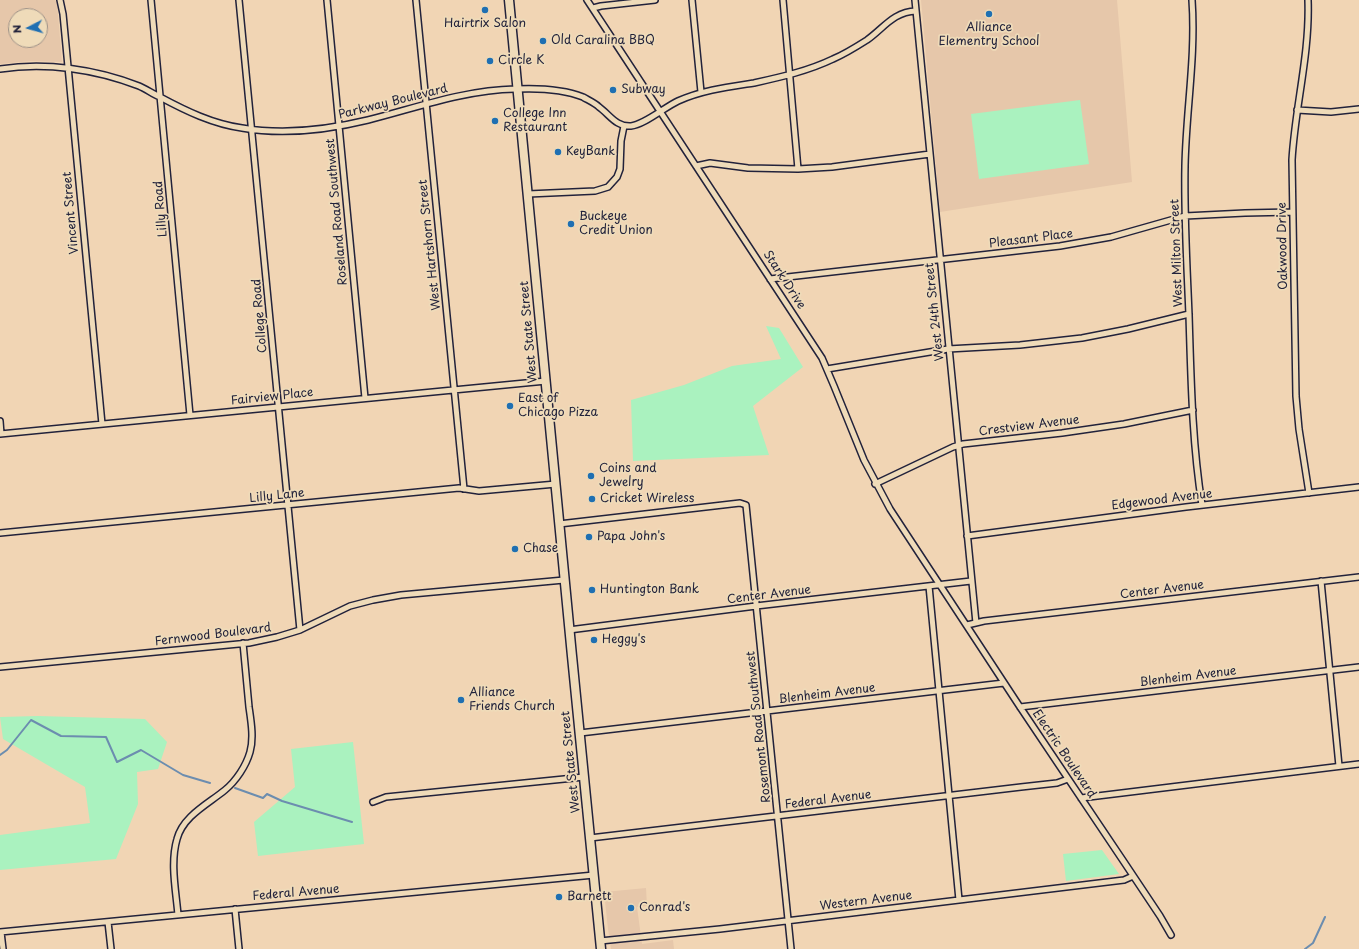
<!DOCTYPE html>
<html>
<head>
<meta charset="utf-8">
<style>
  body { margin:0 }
  #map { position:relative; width:1359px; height:949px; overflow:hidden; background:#f1d5b4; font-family:"Playpen Sans",sans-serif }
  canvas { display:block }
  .north { position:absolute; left:8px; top:8px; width:40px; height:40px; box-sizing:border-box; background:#efdbb9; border:1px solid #9d9187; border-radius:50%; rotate:264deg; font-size:11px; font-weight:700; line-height:16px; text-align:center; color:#22223b }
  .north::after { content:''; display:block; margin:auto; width:14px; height:18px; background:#1f6fb2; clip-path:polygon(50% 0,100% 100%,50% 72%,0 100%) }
</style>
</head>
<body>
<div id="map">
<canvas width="1359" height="949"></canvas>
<div class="north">N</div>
</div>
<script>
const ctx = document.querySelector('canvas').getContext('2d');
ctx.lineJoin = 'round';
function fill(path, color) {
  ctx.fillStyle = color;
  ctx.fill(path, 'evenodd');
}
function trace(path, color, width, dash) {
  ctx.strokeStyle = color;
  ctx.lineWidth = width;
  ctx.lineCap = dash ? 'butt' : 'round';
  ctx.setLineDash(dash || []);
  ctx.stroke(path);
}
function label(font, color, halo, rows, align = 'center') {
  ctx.font = font + ' "Playpen Sans",sans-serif';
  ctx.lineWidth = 3.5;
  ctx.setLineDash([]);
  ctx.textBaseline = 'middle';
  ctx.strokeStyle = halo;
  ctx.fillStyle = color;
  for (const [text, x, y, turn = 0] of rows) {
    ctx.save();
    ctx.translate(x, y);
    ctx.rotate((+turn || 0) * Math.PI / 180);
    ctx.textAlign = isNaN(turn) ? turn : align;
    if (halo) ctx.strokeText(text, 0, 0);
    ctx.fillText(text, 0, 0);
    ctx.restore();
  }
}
const built = new Path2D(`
  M0,0H55L57,3L62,62L31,61L0,64ZM16,16H40V40H16Z
  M921,0H1117L1132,182L940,212Z
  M646,888L647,906L637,907L642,944L673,940L674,949H611L608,929L604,892Z`);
const green = new Path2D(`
  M1080,100L1089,164L979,179L971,114Z
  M766,326L779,328L803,367L753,406L769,455L633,461L631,400L684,385L732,366L781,359Z
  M38,716L145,719L167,742L158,769L137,772L138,804L116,859L0,870V835L90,823L85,787L3,739L0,717Z
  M353,742L364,844L258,856L254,822L295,787L291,749Z
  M1102,850L1119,874L1066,881L1063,854Z`);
const stream = new Path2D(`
  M0,755L7,750L31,720L61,736L106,737L117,762L141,750L183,775L210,783
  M235,788L263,798L267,794L282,801L352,822
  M1305,949L1313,943L1325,917`);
const minor = new Path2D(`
  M60,0L63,14L102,424
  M151,0L190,415
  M239,0L300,630
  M327,0L365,398
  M416,0L464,489
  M587,0L822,358L834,386L864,460L890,509L1020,707L1122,859L1160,916L1171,935
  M692,0L701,92
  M783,0L798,169
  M915,0L976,623
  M1192,0C1196,56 1186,111 1185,166C1184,216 1187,265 1189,315C1191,378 1192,442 1202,505
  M1308,0C1310,54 1295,107 1292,160L1296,396L1299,429L1309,493
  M593,8L601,6L655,0
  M0,69C46,62 95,69 139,86C146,89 153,94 160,97C186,111 213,124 242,128C283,135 327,130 368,120C416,108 464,90 515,89C536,88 563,89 583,97C588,100 595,103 599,107C610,115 616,127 631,126C644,125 665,107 678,101C703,90 728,87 754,83C781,77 808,71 833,59C845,54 856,47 867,40C884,28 893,12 916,11
  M1297,110L1331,112L1359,109
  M696,166L710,163L748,168L798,169L832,167L930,154
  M528,194L595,191L608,187L617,177L620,169L621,141L624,126
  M770,279L1060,246L1111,237L1185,216L1245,213L1292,212
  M827,369L948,349L1020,345L1082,338L1128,329L1189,314
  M0,421L1,434
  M0,434L546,381
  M875,484L953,447L963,444L1062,433L1124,424L1193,410
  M559,524L740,503L746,505L791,949
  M0,533L459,488L479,491L556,484
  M967,536L1186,507L1359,487
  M1321,581L1339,766
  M929,586L959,900
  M967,625L984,621L1359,577
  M569,630L756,606L971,581
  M0,667L249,643L277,637L300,630L350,606L373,600L401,595L564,580
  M1020,707L1359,667
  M580,733L1004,683
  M1081,798L1359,764
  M373,802L386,797L584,777
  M590,838L1021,787L1057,783L1068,779
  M235,909L239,949
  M178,915C176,891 170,863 177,839C183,816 208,804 225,790C236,781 246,766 250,752C254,738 251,721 249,707C247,686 245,664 243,643
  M108,922L111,949
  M0,932L594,875
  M1,932L3,949
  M600,941L720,929L1124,880L1133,876`);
const trunk = new Path2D(`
  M509,0L572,656L601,949`);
const markers = [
  [485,10,4,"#1f6fb2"],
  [989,14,4,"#1f6fb2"],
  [543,41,4,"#1f6fb2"],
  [490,61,4,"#1f6fb2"],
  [613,90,4,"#1f6fb2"],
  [495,121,4,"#1f6fb2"],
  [558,152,4,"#1f6fb2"],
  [571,224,4,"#1f6fb2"],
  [510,406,4,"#1f6fb2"],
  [591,476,4,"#1f6fb2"],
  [592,499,4,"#1f6fb2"],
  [589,537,4,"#1f6fb2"],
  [515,549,4,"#1f6fb2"],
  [592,590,4,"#1f6fb2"],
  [594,640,4,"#1f6fb2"],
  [461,700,4,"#1f6fb2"],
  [559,897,4,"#1f6fb2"],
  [631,908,4,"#1f6fb2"]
];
const poiNames = [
  ["Hairtrix Salon",485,24,"center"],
  ["Alliance",989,28,"center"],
  ["Elementry School",989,42,"center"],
  ["Old Caralina BBQ",551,41],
  ["Circle K",498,61],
  ["Subway",621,90],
  ["College Inn",503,114],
  ["Restaurant",503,128],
  ["KeyBank",566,152],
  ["Buckeye",579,217],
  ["Credit Union",579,231],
  ["East of",518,399],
  ["Chicago Pizza",518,413],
  ["Coins and",599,469],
  ["Jewelry",599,483],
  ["Cricket Wireless",600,499],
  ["Papa John's",597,537],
  ["Chase",523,549],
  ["Huntington Bank",600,590],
  ["Heggy's",602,640],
  ["Alliance",469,693],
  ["Friends Church",469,707],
  ["Barnett",567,897],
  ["Conrad's",639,908]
];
const streetNames = [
  ["Parkway Boulevard",393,102,-14],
  ["Lilly Road",161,209,-95],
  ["Roseland Road Southwest",337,212,-95],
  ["Vincent Street",71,213,-95],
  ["Pleasant Place",1031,239,-7],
  ["West Hartshorn Street",430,245,-96],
  ["Oakwood Drive",1283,246,-91],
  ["West Milton Street",1177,253,-92],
  ["Stark Drive",784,280,57],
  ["West 24th Street",935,312,-96],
  ["College Road",260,316,-95],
  ["West State Street",529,332,-95],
  ["Fairview Place",272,397,-6],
  ["Crestview Avenue",1029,426,-7],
  ["Lilly Lane",277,496,-6],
  ["Edgewood Avenue",1162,500,-7],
  ["Center Avenue",1162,590,-7],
  ["Center Avenue",769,595,-7],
  ["Fernwood Boulevard",213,635,-7],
  ["Blenheim Avenue",1188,677,-7],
  ["Blenheim Avenue",827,694,-7],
  ["Rosemont Road Southwest",759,727,-96],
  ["Electric Boulevard",1064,754,56],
  ["West State Street",571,762,-96],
  ["Federal Avenue",828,800,-7],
  ["Federal Avenue",296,893,-5],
  ["Western Avenue",866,901,-7]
];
fill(built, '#e6c7aa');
fill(green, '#aaf2bf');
trace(stream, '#6c8daf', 2);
trace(minor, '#22223b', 8);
trace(trunk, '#22223b', 11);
trace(minor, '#efdbb9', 5);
trace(trunk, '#efdbb9', 8);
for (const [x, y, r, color] of markers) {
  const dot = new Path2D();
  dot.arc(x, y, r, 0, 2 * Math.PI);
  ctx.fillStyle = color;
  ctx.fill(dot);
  trace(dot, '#efdbb9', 1.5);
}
label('12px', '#22223b', '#efdbb9', poiNames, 'left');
label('12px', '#22223b', '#efdbb9', streetNames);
</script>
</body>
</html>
